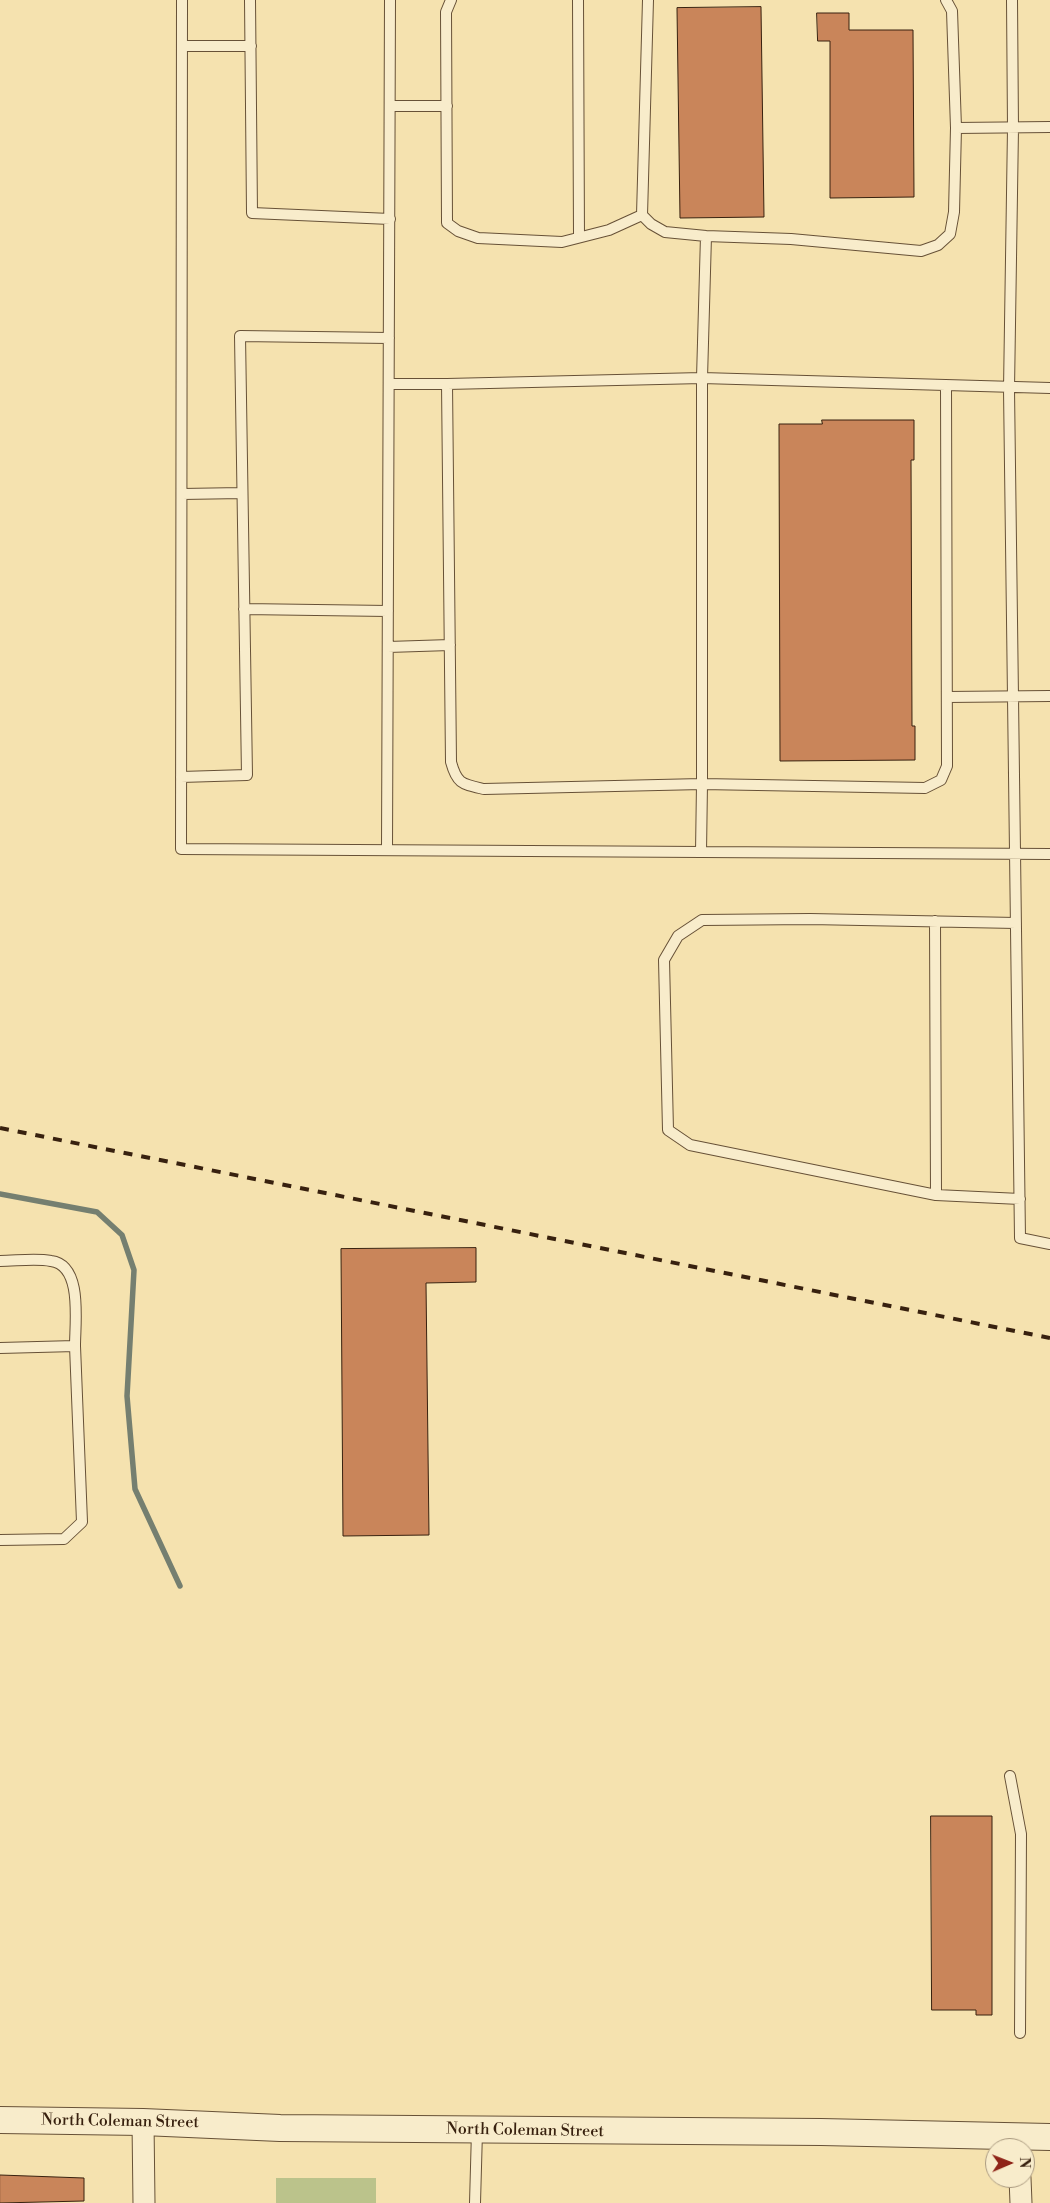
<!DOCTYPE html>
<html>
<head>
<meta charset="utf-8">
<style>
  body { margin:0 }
  #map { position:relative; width:1050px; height:2203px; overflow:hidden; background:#f5e2af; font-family:"Libre Bodoni",serif }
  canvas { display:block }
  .north { position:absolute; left:985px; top:2138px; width:50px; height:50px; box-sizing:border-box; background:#f8eccb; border:1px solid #ab9b80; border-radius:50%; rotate:89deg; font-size:14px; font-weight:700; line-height:20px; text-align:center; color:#38210f }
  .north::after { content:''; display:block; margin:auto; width:18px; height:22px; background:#8f2418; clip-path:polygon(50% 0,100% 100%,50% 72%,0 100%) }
</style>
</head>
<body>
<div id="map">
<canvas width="1050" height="2203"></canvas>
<div class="north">N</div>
</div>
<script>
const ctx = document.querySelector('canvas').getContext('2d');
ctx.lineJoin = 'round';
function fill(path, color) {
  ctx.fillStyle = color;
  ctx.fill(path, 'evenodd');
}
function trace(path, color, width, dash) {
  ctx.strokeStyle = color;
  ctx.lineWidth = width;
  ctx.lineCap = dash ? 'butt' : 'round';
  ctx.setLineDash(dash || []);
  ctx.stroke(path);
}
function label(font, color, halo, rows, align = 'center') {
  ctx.font = font + ' "Libre Bodoni",serif';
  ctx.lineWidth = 4.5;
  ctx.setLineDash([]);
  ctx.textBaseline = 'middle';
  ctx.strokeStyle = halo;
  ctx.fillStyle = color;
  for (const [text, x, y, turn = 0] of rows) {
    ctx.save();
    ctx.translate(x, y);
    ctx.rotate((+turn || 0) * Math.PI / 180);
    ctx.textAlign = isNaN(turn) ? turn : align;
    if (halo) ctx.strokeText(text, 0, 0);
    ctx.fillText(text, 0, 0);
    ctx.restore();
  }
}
const green = new Path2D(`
  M276,2178H376V2203H276Z`);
const stream = new Path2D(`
  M0,1194L97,1212L122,1235L134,1270L127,1396L135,1489L180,1586`);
const building = new Path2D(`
  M761,7L764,217L680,218L677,8Z
  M817,13H849V30H913L914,197L830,198V41H818Z
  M822,420H914V460H911L912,726H915V760L780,761L779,424H822Z
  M476,1248V1282L426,1283L429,1535L343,1536L341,1249Z
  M931,1816H992V2015H976V2010H932Z
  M0,2175L84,2178V2201L0,2203Z`);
const service = new Path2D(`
  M182,0L181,849L1050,854
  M250,0L252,213L390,219
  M451,0L446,12L447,223L458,231L478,238L562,242L609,230L642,215
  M578,0L579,237
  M648,0L642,215L651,224L665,232L706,236L791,239L921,251L938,245L950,234L954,212L956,128L952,11L946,0
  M1012,0L1013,128L1009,389L1020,1238L1050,1244
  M182,46H251
  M390,106H447
  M956,128L1050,127
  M706,236L702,378L1050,388
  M389,384H447L451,762C457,784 462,784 484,789L702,784L701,852
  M447,384L702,378V784L925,788L941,780L947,766L946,386
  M182,494L242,493
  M244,609L388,611
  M388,647L450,645
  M947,697L1050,696
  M181,777L247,775L240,336L389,338
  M387,850L390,0
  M935,921L936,1195
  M1016,923L810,919L702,920L678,936L664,960L668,1130L690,1145L936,1195L1020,1199
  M0,1261C16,1261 35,1258 51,1261C83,1265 75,1322 75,1346
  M0,1348L75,1346L82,1522L64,1539L0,1540
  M1010,1776L1021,1834L1020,2033
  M475,2203L477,2131`);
const minor = new Path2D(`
  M143,2122L144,2203
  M1020,2178L1021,2203`);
const tertiary = new Path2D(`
  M0,2120L143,2122L280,2128L821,2132L1050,2137`);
const rail = new Path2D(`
  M0,1128L1050,1338`);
const streetNames = [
  ["North Coleman Street",120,2122,1],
  ["North Coleman Street",525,2131,1]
];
fill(green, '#bbc38b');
trace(stream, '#757f70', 5.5);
fill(building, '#c9855a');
trace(building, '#38210f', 1);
trace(service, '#675137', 12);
trace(minor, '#675137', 23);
trace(tertiary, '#675137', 28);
trace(service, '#f8eccb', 10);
trace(minor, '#f8eccb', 21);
trace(tertiary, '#f8eccb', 26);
trace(rail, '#38210f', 4, [9, 9]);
label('16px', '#38210f', '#f8eccb', streetNames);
</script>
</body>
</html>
